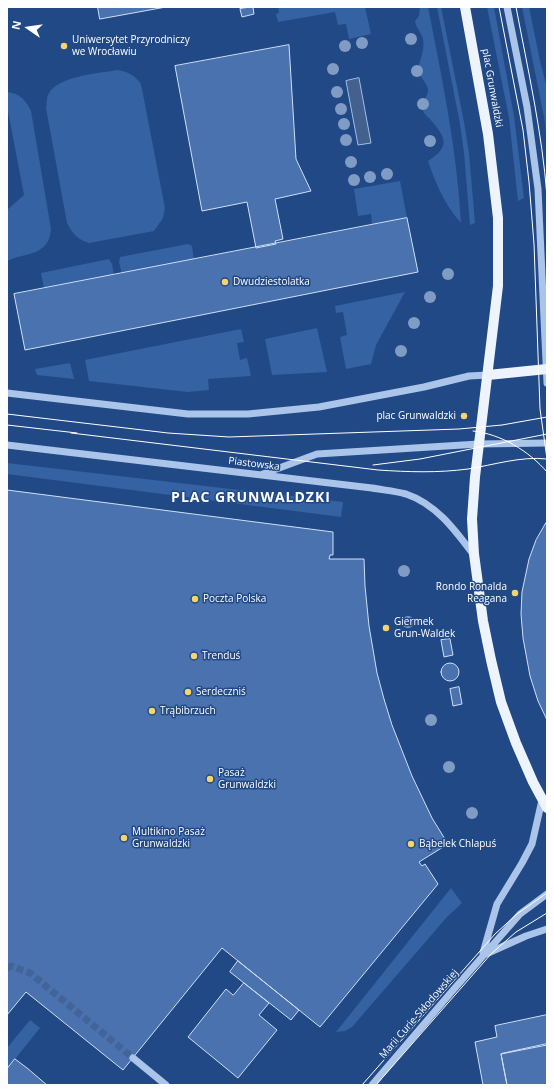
<!DOCTYPE html>
<html>
<head>
<meta charset="utf-8">
<style>
  body { margin:0 }
  #map { position:relative; width:554px; height:1092px; overflow:hidden; background:#214986; font-family:"Open Sans",sans-serif }
  canvas { display:block }
  .frame { position:absolute; inset:0; border:8px solid #fff; pointer-events:none }
  .north { position:absolute; left:8px; top:8px; width:40px; height:40px; -webkit-text-stroke:3px #214986; paint-order:stroke; rotate:283deg; font-size:11px; font-weight:700; line-height:16px; text-align:center; color:#fff }
  .north::after { content:''; display:block; margin:auto; width:14px; height:18px; background:#fff; clip-path:polygon(50% 0,100% 100%,50% 72%,0 100%) }
</style>
</head>
<body>
<div id="map">
<canvas width="554" height="1092"></canvas>
<div class="frame"></div>
<div class="north">N</div>
</div>
<script>
const ctx = document.querySelector('canvas').getContext('2d');
ctx.lineJoin = 'round';
function fill(path, color) {
  ctx.fillStyle = color;
  ctx.fill(path, 'evenodd');
}
function trace(path, color, width, dash) {
  ctx.strokeStyle = color;
  ctx.lineWidth = width;
  ctx.lineCap = dash ? 'butt' : 'round';
  ctx.setLineDash(dash || []);
  ctx.stroke(path);
}
function label(font, color, halo, rows, align = 'center') {
  ctx.font = font + ' "Open Sans",sans-serif';
  ctx.lineWidth = 3;
  ctx.setLineDash([]);
  ctx.textBaseline = 'middle';
  ctx.strokeStyle = halo;
  ctx.fillStyle = color;
  for (const [text, x, y, turn = 0] of rows) {
    ctx.save();
    ctx.translate(x, y);
    ctx.rotate((+turn || 0) * Math.PI / 180);
    ctx.textAlign = isNaN(turn) ? turn : align;
    if (halo) ctx.strokeText(text, 0, 0);
    ctx.fillText(text, 0, 0);
    ctx.restore();
  }
}
const green = new Path2D(`
  M278,7H365L371,34L349,39L346,24L338,25L335,12L278,22L276,14L279,13Z
  M420,7H428C442,78 457,150 461,223C444,204 436,184 428,161C451,146 446,138 430,119C428,117 423,113 423,110C420,102 429,97 428,89C426,82 421,78 417,71C420,60 425,50 423,39C421,32 416,28 415,21L419,16Z
  M437,7H441L464,122L469,153L475,223L470,225L464,153L460,124Z
  M487,7H494L514,116L524,198L518,201L509,118Z
  M522,7H529L540,61L547,88V140L544,117Z
  M118,70C128,72 135,75 141,84L165,208L163,218L154,231L89,243C78,240 72,233 67,223L46,108C47,103 46,98 49,93C59,76 100,73 118,70Z
  M7,92C19,93 26,100 31,111L51,229C49,257 25,252 7,261V210L24,195L7,106Z
  M400,181L407,218L372,225L371,214L358,216L354,189Z
  M188,244L192,246L194,260L122,274L119,262L120,257Z
  M109,259L112,264L114,275L44,288L41,273Z
  M405,292L376,345L371,364L346,369L340,337L347,335L343,312L336,313L335,306Z
  M317,328L327,372L272,375L265,339Z
  M241,329L244,342L237,343L240,360L247,358L251,376L208,379L209,390L188,392L89,381L85,360Z
  M70,363L74,379L37,375L35,369Z
  M7,463L343,502L341,517L7,474Z
  M451,888L462,903L447,917L352,1027L345,1031L336,1032Z
  M30,1020L40,1028L7,1069V1048Z`);
const water = new Path2D(`
  M359,78L371,143L358,145L346,81Z`);
const building = new Path2D(`
  M98,7H166L100,19Z
  M253,7L254,14L242,17L240,9Z
  M289,45L296,159L311,191L275,199L283,239L275,241L276,244L256,248L247,202L202,211L175,66Z
  M407,218L418,272L25,350L14,294Z
  M7,490L333,532V555H330L329,559H364L365,586L369,626L377,673L384,699L392,725L412,776L432,818L448,844L419,862L422,866L425,864L438,884L320,1027L222,948L123,1070L26,992L7,1015Z
  M546,523L547,528V720L538,701L530,676L523,638L521,614L522,592L529,559L536,540Z
  M450,639L453,655L444,657L441,640Z
  M441 672a9 9 0 1 1 18 0a9 9 0 1 1-18 0Z
  M459,687L462,704L453,706L450,689Z
  M238,961L299,1010L291,1020L230,972Z
  M244,983L269,1003L259,1015L277,1030L238,1078L188,1037L226,989L233,995Z
  M547,1015V1045L501,1054L507,1085H483L475,1042L497,1037L495,1026Z
  M547,1044V1085H507L501,1054Z
  M15,1059L27,1068L47,1085H7V1069Z`);
const minorTunnel = new Path2D(`
  M7,968L11,966L30,973L133,1058`);
const minor = new Path2D(`
  M507,7L527,107L538,189L547,383
  M7,393L188,414H248L319,407L424,387L469,376L488,375
  M7,445L372,488C383,490 395,491 406,494C436,504 455,530 473,554
  M263,474L317,454L479,444L547,443
  M483,953L497,904L522,863L532,844L542,800
  M486,954L526,936L547,929
  M133,1058L166,1085
  M372,1085L454,989L520,914L547,894`);
const major = new Path2D(`
  M465,7L488,134L498,218V286L475,477L472,519L474,554L483,621L491,660L501,702L516,743L533,782L547,808
  M488,375L547,369`);
const tram = new Path2D(`
  M516,7C528,70 542,132 547,196
  M7,414L168,433L229,437L459,429L502,425L547,417
  M7,425L77,433
  M473,431C501,434 529,451 547,472
  M71,433L378,470C408,472 438,473 468,469C493,465 521,456 547,459L540,409L534,244L529,182L523,130L499,7
  M373,465L420,459L547,434
  M362,1085L495,934L517,914L547,893
  M376,1085L491,954L516,932L547,913`);
const trees = [
  [411,39],
  [362,43],
  [345,46],
  [333,69],
  [417,71],
  [337,92],
  [423,104],
  [341,109],
  [344,124],
  [346,140],
  [430,141],
  [351,162],
  [387,174],
  [370,177],
  [354,180],
  [448,274],
  [430,297],
  [414,323],
  [401,351],
  [404,571],
  [408,622],
  [431,720],
  [449,767],
  [472,813]
];
const markers = [
  [64,46,4,"#f6d46c"],
  [225,282,4,"#f6d46c"],
  [464,416,4,"#f6d46c"],
  [515,593,4,"#f6d46c"],
  [195,599,4,"#f6d46c"],
  [386,628,4,"#f6d46c"],
  [194,656,4,"#f6d46c"],
  [188,692,4,"#f6d46c"],
  [152,711,4,"#f6d46c"],
  [210,779,4,"#f6d46c"],
  [124,838,4,"#f6d46c"],
  [411,844,4,"#f6d46c"]
];
const poiNames = [
  ["Uniwersytet Przyrodniczy",72,40],
  ["we Wrocławiu",72,52],
  ["Dwudziestolatka",233,282],
  ["plac Grunwaldzki",456,416,"right"],
  ["Rondo Ronalda",507,587,"right"],
  ["Reagana",507,599,"right"],
  ["Poczta Polska",203,599],
  ["Giermek",394,622],
  ["Grun-Waldek",394,634],
  ["Trenduś",202,656],
  ["Serdeczniś",196,692],
  ["Trąbibrzuch",160,711],
  ["Pasaż",218,773],
  ["Grunwaldzki",218,785],
  ["Multikino Pasaż",132,832],
  ["Grunwaldzki",132,844],
  ["Bąbelek Chlapuś",419,844]
];
const streetNames = [
  ["plac Grunwaldzki",492,88,80],
  ["Piastowska",254,464,7],
  ["Marii Curie-Skłodowskiej",419,1014,-49]
];
const districtNames = [
  ["PLAC GRUNWALDZKI",251,498]
];
fill(green, '#3562a3');
fill(water, '#44608d');
trace(water, '#9ebfeb', 1);
fill(building, '#4a72ae');
trace(building, '#cfe0f7', 1);
trace(minorTunnel, '#426498', 7, [7, 3.5]);
trace(minor, '#abc4ea', 7);
trace(major, '#eef4fe', 10);
trace(tram, '#fff', 1);
ctx.fillStyle = '#819cc4';
for (const [x, y] of trees) {
  ctx.beginPath();
  ctx.arc(x, y, 6, 0, 2 * Math.PI);
  ctx.fill();
}
for (const [x, y, r, color] of markers) {
  const dot = new Path2D();
  dot.arc(x, y, r, 0, 2 * Math.PI);
  ctx.fillStyle = color;
  ctx.fill(dot);
  trace(dot, '#214986', 1.5);
}
label('10px', '#fff', '#214986', poiNames, 'left');
label('10px', '#fff', '#214986', streetNames);
ctx.letterSpacing = '1px';
label('bold 14px', '#fff', '#214986', districtNames);
ctx.letterSpacing = '0px';
</script>
</body>
</html>
